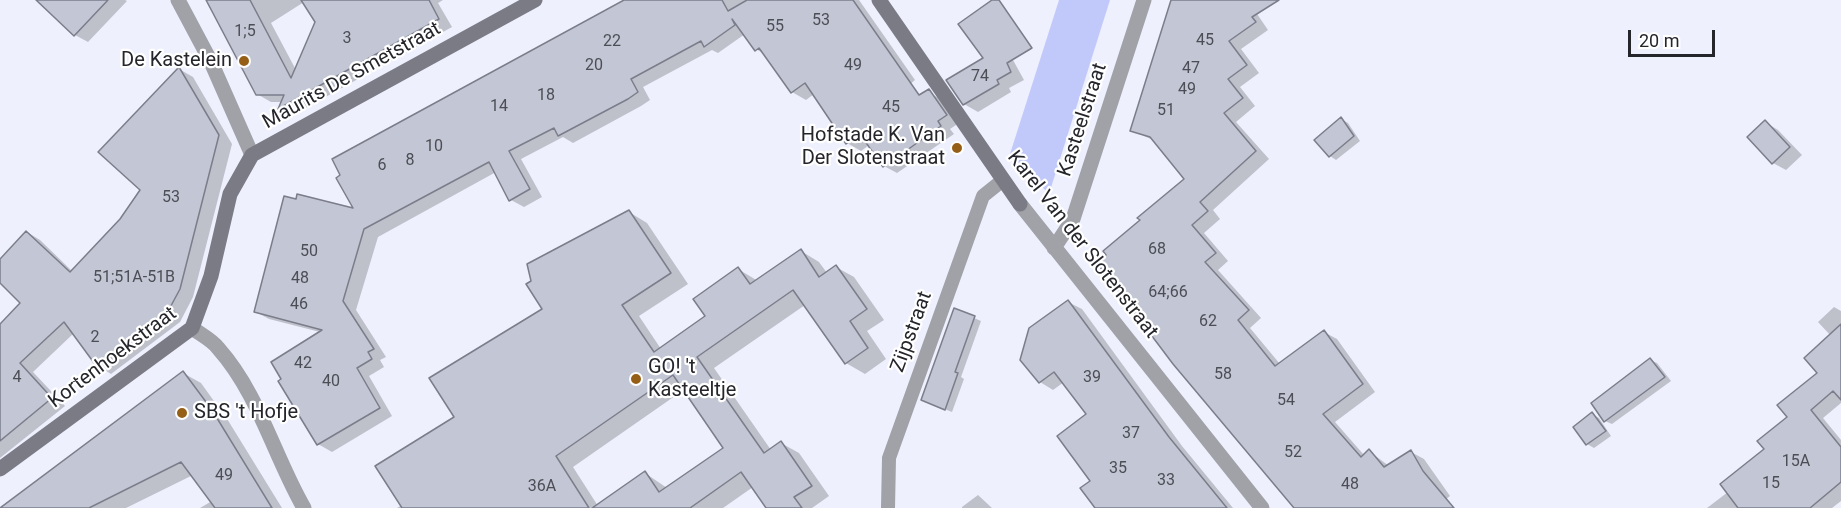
<!DOCTYPE html>
<html>
<head>
<meta charset="utf-8">
<style>
  body { margin:0 }
  #map { position:relative; width:1841px; height:508px; overflow:hidden; background:#eef0fd; font-family:Roboto,sans-serif }
  canvas { display:block }
  .scale { position:absolute; left:1628px; top:30px; width:87px; height:27px; box-sizing:border-box; border:3px solid #25262c; border-top:0; padding-left:8px; font-size:18px; line-height:21px; white-space:nowrap; color:#25262c; -webkit-text-stroke:4px #fff; paint-order:stroke }
</style>
</head>
<body>
<div id="map">
<canvas width="1841" height="508"></canvas>
<div class="scale">20 m</div>
</div>
<script>
const ctx = document.querySelector('canvas').getContext('2d');
ctx.lineJoin = 'round';
function fill(path, color) {
  ctx.fillStyle = color;
  ctx.fill(path, 'evenodd');
}
function trace(path, color, width, dash) {
  ctx.strokeStyle = color;
  ctx.lineWidth = width;
  ctx.lineCap = dash ? 'butt' : 'round';
  ctx.setLineDash(dash || []);
  ctx.stroke(path);
}
function label(font, color, halo, rows, align = 'center') {
  ctx.font = font + ' Roboto,sans-serif';
  ctx.lineWidth = 4.5;
  ctx.setLineDash([]);
  ctx.textBaseline = 'middle';
  ctx.strokeStyle = halo;
  ctx.fillStyle = color;
  for (const [text, x, y, turn = 0] of rows) {
    ctx.save();
    ctx.translate(x, y);
    ctx.rotate((+turn || 0) * Math.PI / 180);
    ctx.textAlign = isNaN(turn) ? turn : align;
    if (halo) ctx.strokeText(text, 0, 0);
    ctx.fillText(text, 0, 0);
    ctx.restore();
  }
}
const green = new Path2D(`
  M1059,0H1110L1049,194L1010,154Z`);
const shadow = new Path2D(`
  M38,0H125L127,1L88,42L75,35Z
  M206,0H443L438,3L452,27L293,115L280,108L282,102H271L257,94ZM304,2L317,21L296,70L271,23Z
  M629,0H859L915,80L909,85L919,100L930,93L944,101L959,123L950,129L954,134L897,173L884,166L869,145L861,151L847,143L814,94L806,100L792,92L766,55L756,49L745,34L718,53L712,50L643,87L650,100L641,106L573,143L563,137L521,159L542,197L524,207L511,200L496,172L378,237L356,310L386,357L380,360L384,367L369,376L392,416L332,452L318,444L280,381L320,332L269,319L256,312L356,211Z
  M1173,0H1235L1255,11L1268,30L1241,49L1259,73L1240,87L1255,106L1236,122L1269,159L1213,210L1220,219L1204,233L1228,261L1218,270L1261,318L1250,328L1280,364L1324,332L1337,339L1375,392L1335,422L1364,455L1369,451L1389,466L1411,452L1424,459L1450,496L1435,508H1296L1174,363L1186,180L1155,141L1131,130Z
  M999,53L1013,60L1024,80L1009,88L1011,92L978,112L964,104Z
  M179,69L193,77L232,144L193,297L180,322L111,374L98,366L74,333L33,372L65,406L0,458V326L22,303L0,281V262L27,232L40,240L72,271L121,220L141,190Z
  M1341,119L1348,123L1360,141L1336,160L1330,156Z
  M1765,122L1778,130L1802,155L1786,170L1773,163Z
  M629,212L647,223L688,284L639,316L661,349L707,317L738,269L758,281L801,251L819,262L827,273L836,267L854,277L884,320L867,331L886,359L865,374L846,363L805,305L714,368L771,450L781,443L799,453L829,496L812,508H768L753,487L723,508H397L402,505L456,417ZM685,389L725,448L667,488L645,473L598,506L573,467Z
  M1068,302L1082,309L1182,446L1233,508H1097L1088,414L1064,382L1053,390L1040,382Z
  M1834,307L1841,311V403L1823,418L1841,440V501L1832,508H1707L1728,492L1766,450L1819,373L1831,336L1818,322Z
  M974,318L981,321L961,377L964,379L952,412L930,403Z
  M1650,360L1657,363L1671,381L1612,424L1605,421Z
  M183,373L201,383L229,422L282,508H200L212,501L193,475L126,508H0Z
  M1592,414L1599,418L1611,436L1594,448L1587,444Z
  M978,495L992,508H962V507Z`);
const building = new Path2D(`
  M36,0H108L74,36Z
  M206,0H250L291,78L315,22L301,0H429L439,19L278,109L284,95H256Z
  M624,0H722L728,11L747,0H853L919,95L929,89L947,115L938,121L941,126L883,167L860,134L846,144L805,83L791,93L759,48L755,51L732,19L735,25L704,47L701,41L631,79L638,92L628,99L558,136L554,128L509,151L530,189L509,201L489,162L364,229L343,301L374,349L368,352L372,359L357,368L380,408L317,445L278,381L281,379L271,362L322,330L254,312L284,196L296,199L297,194L353,208L336,178L340,175L332,159Z
  M992,0H999L1032,48L1007,63L1011,72L997,80L999,84L963,105L946,80L983,58L958,24Z
  M1171,0H1279L1252,17L1256,22L1229,41L1247,65L1228,79L1243,98L1224,113L1256,151L1200,202L1208,211L1192,225L1216,253L1205,262L1249,310L1238,320L1275,366L1324,330L1363,384L1323,414L1361,457L1369,449L1384,467L1411,450L1423,471L1454,508H1294L1173,364L1097,263L1106,255L1103,251L1140,220L1137,218L1184,179L1150,137L1130,131Z
  M179,67L219,135L180,289L166,315L97,367L64,322L20,363L52,398L0,441V324L20,303L0,283V259L26,231L70,272L120,219L140,190L98,152Z
  M1341,117L1354,136L1329,157L1314,140Z
  M1765,120L1790,147L1772,164L1747,137Z
  M629,210L671,273L622,305L654,352L705,316L693,299L738,267L750,284L801,249L819,277L836,265L867,309L850,321L868,348L845,364L793,290L697,357L764,453L781,441L812,486L794,497L802,508H766L741,472L690,508H592L645,471L659,492L723,448L673,375L556,456L589,508H402L375,466L454,417L429,378L542,309L526,284L531,281L527,264Z
  M1068,300L1169,437L1227,508H1095L1080,488L1090,481L1057,436L1086,414L1054,372L1039,383L1020,360L1029,328Z
  M954,308L975,316L955,372L958,373L945,410L921,400Z
  M1841,324V400L1833,391L1811,410L1841,447V482L1810,508H1738L1720,484L1764,449L1757,441L1787,417L1777,405L1817,373L1804,358Z
  M1650,358L1665,377L1604,422L1591,403Z
  M183,371L212,410L272,508H215L181,462L89,508H0Z
  M1592,412L1606,431L1586,445L1573,427Z`);
const lane = new Path2D(`
  M888,508L889,458L983,196L1003,180`);
const street = new Path2D(`
  M178,0L211,62L252,155
  M1020,204L1262,508
  M1054,248L1073,219L1144,0
  M192,328C200,334 212,340 218,348C259,394 274,456 304,508`);
const secondary = new Path2D(`
  M879,0L1020,204
  M0,469L192,328L211,276L230,194L252,155L535,0`);
const markers = [
  [244,61,6,"#955f17"],
  [957,148,6,"#955f17"],
  [636,379,6,"#955f17"],
  [182,413,6,"#955f17"]
];
const numberNames = [
  ["53",821,21],
  ["55",775,27],
  ["1;5",245,32],
  ["3",347,39],
  ["45",1205,41],
  ["22",612,42],
  ["20",594,66],
  ["49",853,66],
  ["47",1191,69],
  ["74",980,77],
  ["49",1187,90],
  ["18",546,96],
  ["14",499,107],
  ["45",891,108],
  ["51",1166,111],
  ["10",434,147],
  ["8",410,161],
  ["6",382,166],
  ["53",171,198],
  ["68",1157,250],
  ["50",309,252],
  ["51;51A-51B",134,278],
  ["48",300,279],
  ["64;66",1168,293],
  ["46",299,305],
  ["62",1208,322],
  ["2",95,338],
  ["42",303,364],
  ["58",1223,375],
  ["4",17,378],
  ["39",1092,378],
  ["40",331,382],
  ["54",1286,401],
  ["37",1131,434],
  ["52",1293,453],
  ["15A",1796,462],
  ["35",1118,469],
  ["49",224,476],
  ["33",1166,481],
  ["15",1771,484],
  ["48",1350,485],
  ["36A",542,487]
];
const poiNames = [
  ["De Kastelein",232,61],
  ["Hofstade K. Van",945,136],
  ["Der Slotenstraat",945,159],
  ["GO! 't",648,368,"left"],
  ["Kasteeltje",648,391,"left"],
  ["SBS 't Hofje",194,413,"left"]
];
const streetNames = [
  ["Maurits De Smetstraat",352,76,-29],
  ["Kasteelstraat",1083,120,-72],
  ["Karel Van der Slotenstraat",1082,245,52],
  ["Zijpstraat",912,332,-70],
  ["Kortenhoekstraat",113,358,-37]
];
fill(green, '#c1c9fa');
fill(shadow, '#0003');
fill(building, '#c3c6d4');
trace(building, '#7b7d8b', 1.5);
trace(lane, '#a0a2a8', 14);
trace(street, '#a0a2a8', 15);
trace(secondary, '#7a7b85', 15);
for (const [x, y, r, color] of markers) {
  const dot = new Path2D();
  dot.arc(x, y, r, 0, 2 * Math.PI);
  ctx.fillStyle = color;
  ctx.fill(dot);
  trace(dot, '#fff', 2);
}
label('16px', '#4c4e56', null, numberNames);
label('20px', '#25262c', '#fff', poiNames, 'right');
label('20px', '#25262c', '#fff', streetNames);
</script>
</body>
</html>
